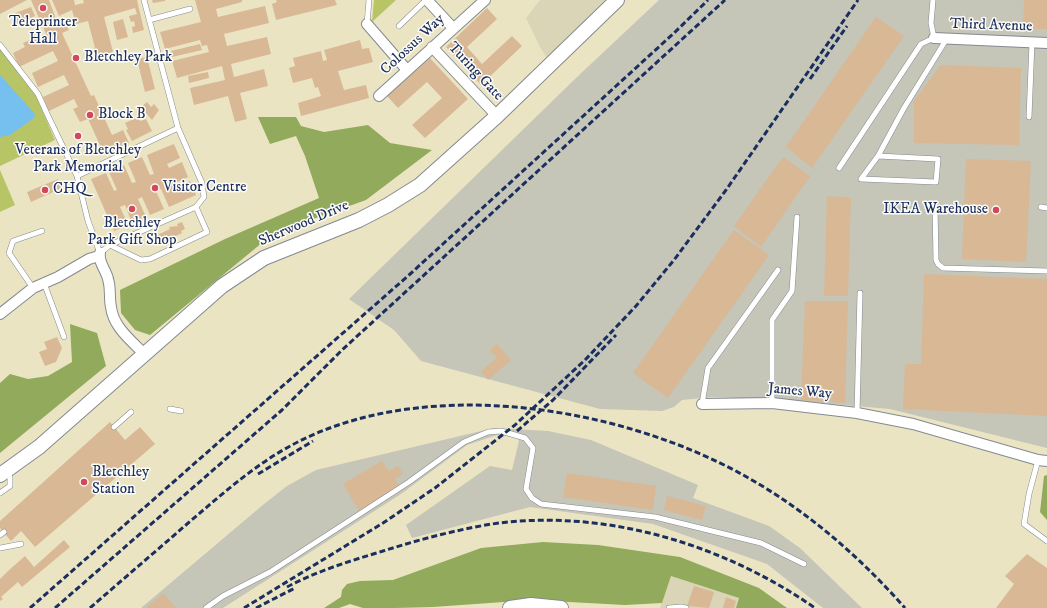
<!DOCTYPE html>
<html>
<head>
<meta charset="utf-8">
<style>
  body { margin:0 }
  canvas { display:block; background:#ebe4c3 }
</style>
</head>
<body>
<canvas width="1047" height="608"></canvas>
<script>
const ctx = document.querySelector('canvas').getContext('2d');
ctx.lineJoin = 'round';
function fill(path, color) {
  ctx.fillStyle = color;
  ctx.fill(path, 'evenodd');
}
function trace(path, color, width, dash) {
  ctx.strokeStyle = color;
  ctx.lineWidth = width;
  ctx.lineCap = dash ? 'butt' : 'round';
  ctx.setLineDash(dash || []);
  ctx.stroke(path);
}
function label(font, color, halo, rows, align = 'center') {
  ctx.font = font + ' "IM FELL DW Pica",serif';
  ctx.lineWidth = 3;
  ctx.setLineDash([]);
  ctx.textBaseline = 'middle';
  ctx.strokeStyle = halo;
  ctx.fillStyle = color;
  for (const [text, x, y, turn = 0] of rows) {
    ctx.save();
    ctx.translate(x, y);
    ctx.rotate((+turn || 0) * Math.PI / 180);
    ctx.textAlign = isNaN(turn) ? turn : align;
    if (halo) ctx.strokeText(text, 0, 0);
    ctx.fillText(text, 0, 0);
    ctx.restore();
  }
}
const built = new Path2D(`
  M540,0H617L551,63L541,49L526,18Z
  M671,576L739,598L736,608H660Z`);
const industrial = new Path2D(`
  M659,0H1047V448L890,409L775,399L712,397L682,400L674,407L662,411L600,409L421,361L394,330L349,299L576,78Z
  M494,428L548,431L591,440L698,485L693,498L769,526L800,548L862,608H823L767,564L653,524L530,507L412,538L406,525L490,466L512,470L519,441L516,437L497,435L467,445L401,494L223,608H141L264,504L287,486L316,470Z`);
const green = new Path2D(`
  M374,0H396L372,22Z
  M0,48L36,96L55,140L0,166Z
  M0,170L15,205L0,212Z`);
const forest = new Path2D(`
  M258,117H296L301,126L324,132L368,125L390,143L432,150L366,200L274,233L150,335L135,330L121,313L120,290L225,239L319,198L305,156L296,136L270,144Z
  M70,324L97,333L106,366L0,453V383L10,374L28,379L48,376L72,362Z
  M1047,475V520L1040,512L1044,476Z
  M543,542L598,545L680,557L759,588L787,608H736L739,598L671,576L662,603L625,605L532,600L433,607L395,608H363L350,604L339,608H324L341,597L342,590L347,584L360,581L393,580L481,548Z`);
const water = new Path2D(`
  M0,75L35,114L34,118L10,135L0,137Z`);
const building = new Path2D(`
  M0,0H27L0,14Z
  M31,0H49L59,27L66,24L69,30L62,33L91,96L94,95L112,135L123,130L129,143L104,154L88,119L80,122L73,109L78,107L74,99L49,111L43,97L69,85L64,75L38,87L32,73L58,61L53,51L19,67L13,53L25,47L23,43L36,37L37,41L47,36Z
  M52,0H74L75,5L84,3L83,0H137L144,30L133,33L132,27L135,26L134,21L131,22L129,16L137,14L135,8L104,17L113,52L97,56L88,21L76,24L72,10L59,16Z
  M152,0H165V1L153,3Z
  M195,0H242V2L216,9L218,17L265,6L269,23L224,34L227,46L267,37L271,54L231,64L234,77L264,69L268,86L240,93L247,119L235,122L228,96L194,105L190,88L225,80L222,66L177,78L172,61L209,52L207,45L202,46L200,40L165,49L160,32L201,22Z
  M276,0H335L337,5L276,20L272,4L277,2Z
  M1024,0H1047V29H1023Z
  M31,7L35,16L17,24L13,14Z
  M487,8L497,19L467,47L482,64L512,36L522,46L481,85L446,47Z
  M876,17L904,36L812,168L786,147Z
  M123,19L128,37L117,40L113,22Z
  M360,40L362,49L369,48L373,62L338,71L344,90L366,85L369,98L301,116L298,103L321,96L318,87L315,88L312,78L293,83L289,68L295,66L293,58L321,51L323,61L327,60L324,50Z
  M200,44L202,50L172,57L171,51Z
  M147,57L155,89L145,92L137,59Z
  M430,58L468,99L425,138L412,125L442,98L427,82L398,108L387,96Z
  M941,65L1021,68L1019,145L914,143V101Z
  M208,72L209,78L189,83L188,76Z
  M147,102L151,107L154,104L159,110L152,120L141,107Z
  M138,117L140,121L146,119L152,131L132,141L126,130L128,129L125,123Z
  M174,144L180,158L167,164L169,168L182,162L188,177L175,183L176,187L190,181L196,195L169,207L161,189L156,191L164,209L150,215L142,197L138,199L146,217L132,223L125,205L120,207L128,225L114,231L91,179L106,173L114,191L117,190L109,172L124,165L132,183L136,182L128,163L142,157L150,175L154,174L147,155Z
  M783,157L810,176L761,247L734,226Z
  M966,159L1031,161L1026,262L962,259Z
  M58,179L62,188L31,202L27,192Z
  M827,196L851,198L848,296H824Z
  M182,222L185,229L181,231L182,233L157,245L153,237L170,229L169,227L178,226L177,224Z
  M734,230L769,255L668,398L633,373Z
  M924,274L1047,279V416L903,409L905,364H921Z
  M805,301H848L845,403L801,400Z
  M57,337L62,348L56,362L45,366L39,352L47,349L44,342Z
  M497,344L511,360L488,380L481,371L497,358L490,350Z
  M110,422L125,440L140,427L155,444L35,547L21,531L11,541L0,528V521Z
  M382,461L389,471L398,466L403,474L395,479L400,487L359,511L343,484Z
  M567,473L656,486L653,510L563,497Z
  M667,496L706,506L702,520L664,510Z
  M64,540L70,547L22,587L18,582L1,597L3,599L0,601V579L8,571L25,556L34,567Z
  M1027,554L1047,568V608H996L1014,584L1005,576Z
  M694,586L714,592L709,608L687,606Z
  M163,593L176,608H146Z
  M726,597L736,601L734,608H723Z`);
const lane = new Path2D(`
  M149,20L190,9
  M367,24L369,0
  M399,26L426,0
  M0,45L38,94L49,118L77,176L88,221L100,253L110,245L196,207L204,197L202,183L178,128L144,0
  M1029,117L1032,42
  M878,156L861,179L936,182L938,159L878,156L904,108L946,40
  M839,168L921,44L934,38L931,23L933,0
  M77,176L178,128
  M935,205L936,260L938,264L943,268L1047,271
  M1041,207L1047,208
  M110,245L141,260L150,259L207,232L196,207
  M44,283L64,337
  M33,288L9,253L13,241L42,231
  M772,403V320L792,291L797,217
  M702,404L708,368L778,270
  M170,409L181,411
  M857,413L860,293
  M114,427L131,412
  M1038,460L1029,494L1024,524L1047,541
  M0,493L10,486V477L6,473
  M0,535L4,532
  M0,548L21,544
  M206,608L223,596L270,572L409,482L464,442L488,432L501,431L525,438L533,448L526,489L532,498L541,504L655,517L761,543L804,564
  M669,608L681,607L686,608`);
const street = new Path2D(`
  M427,0L453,28
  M367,24L407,70
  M934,38L1047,43
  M432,47L497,116
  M379,96L485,0
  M100,253C98,262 106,270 108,279C111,288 109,298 111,307C113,327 132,341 145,355
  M0,314L33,288L58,277L89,259L99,256
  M702,404L772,403L857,413L913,424L1038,460L1047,461`);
const secondary = new Path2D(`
  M0,475L39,447L222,286L264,258L359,220L388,205L420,185L497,116L617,0
  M510,608L531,605L561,608`);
const rail = new Path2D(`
  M810,79L847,26
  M517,431L553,400L616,335
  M258,474L313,441
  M287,587C317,571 350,561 383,551C418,540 455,530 492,524C604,508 723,544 815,608
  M30,608L409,275L673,34L708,0
  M55,608L282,410L342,350L725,0
  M90,608C122,580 155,552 187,524C220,496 253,466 292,445C424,374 620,406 745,476C806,510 859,556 905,608
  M244,608L383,523L435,488L515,425L585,360L636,306L674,260L726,190L858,0
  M256,608L295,588`);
const markers = [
  [43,8,4,"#d1495b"],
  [76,58,4,"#d1495b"],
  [90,115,4,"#d1495b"],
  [78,136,4,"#d1495b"],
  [155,188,4,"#d1495b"],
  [45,190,4,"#d1495b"],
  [132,209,4,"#d1495b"],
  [996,210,4,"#d1495b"],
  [84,482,4,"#d1495b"]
];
const poiNames = [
  ["Teleprinter",43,23,"center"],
  ["Hall",43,40,"center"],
  ["Bletchley Park",84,58],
  ["Block B",98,115],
  ["Veterans of Bletchley",78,151,"center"],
  ["Park Memorial",78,168,"center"],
  ["Visitor Centre",163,188],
  ["CHQ",53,190],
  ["IKEA Warehouse",988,210,"right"],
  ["Bletchley",132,224,"center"],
  ["Park Gift Shop",132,241,"center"],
  ["Bletchley",92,473],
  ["Station",92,490]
];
const streetNames = [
  ["Third Avenue",991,26,2],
  ["Colossus Way",413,45,-43],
  ["Turing Gate",475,72,47],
  ["Sherwood Drive",304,224,-23],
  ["James Way",800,392,5]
];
fill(built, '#dad5b6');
fill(industrial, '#c5c5b8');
fill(green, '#b7c567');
fill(forest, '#91aa5c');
fill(water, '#76c0ef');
fill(building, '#d9b895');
trace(lane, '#838a90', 6);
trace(street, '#838a90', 12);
trace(secondary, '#838a90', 16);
trace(lane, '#fff', 5);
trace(street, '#fff', 10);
trace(secondary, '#fff', 14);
trace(rail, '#1b2f5e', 3, [6, 3]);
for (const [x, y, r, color] of markers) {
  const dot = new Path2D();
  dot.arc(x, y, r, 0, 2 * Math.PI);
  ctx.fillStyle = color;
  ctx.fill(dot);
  trace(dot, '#fdfcf7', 1.5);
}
label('15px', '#1b2f5e', '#fdfcf7', poiNames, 'left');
label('15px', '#1b2f5e', '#fdfcf7', streetNames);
</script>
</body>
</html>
